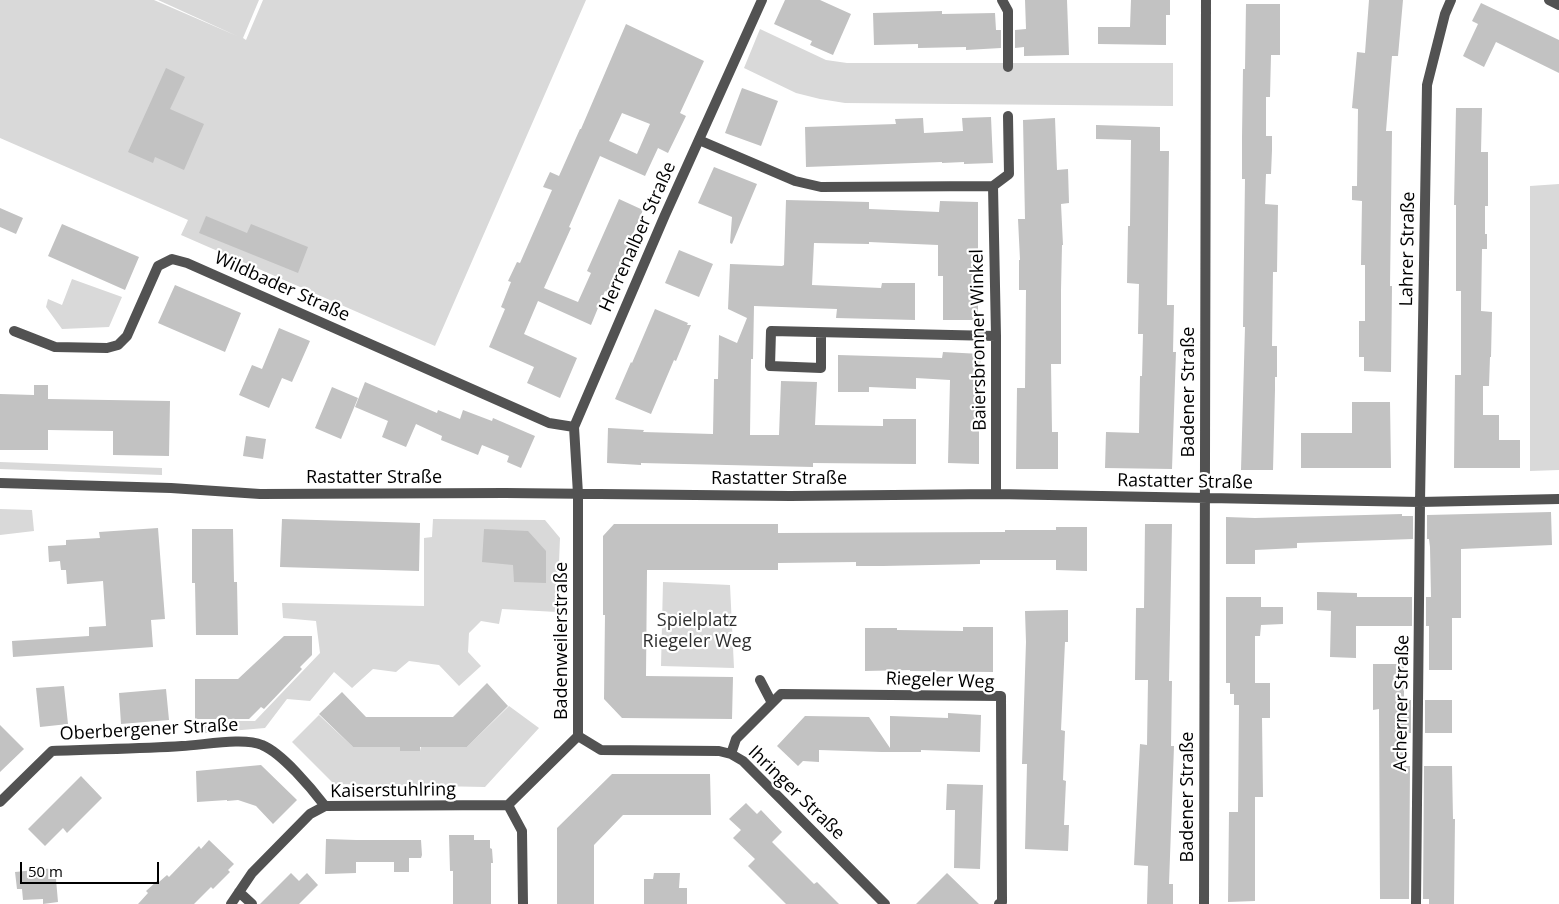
<!DOCTYPE html>
<html>
<head>
<meta charset="utf-8">
<style>
  body { margin:0 }
  #map { position:relative; width:1559px; height:904px; overflow:hidden; background:#fff; font-family:"Open Sans",sans-serif }
  canvas { display:block }
  .scale { position:absolute; left:20px; top:862px; width:139px; height:22px; box-sizing:border-box; border:2px solid #000; border-top:0; padding-left:6px; font-size:15px; line-height:18px; white-space:nowrap; color:#000; -webkit-text-stroke:4px #fff; paint-order:stroke }
</style>
</head>
<body>
<div id="map">
<canvas width="1559" height="904"></canvas>
<div class="scale">50 m</div>
</div>
<script>
const ctx = document.querySelector('canvas').getContext('2d');
ctx.lineJoin = 'round';
function fill(path, color) {
  ctx.fillStyle = color;
  ctx.fill(path, 'evenodd');
}
function trace(path, color, width, dash) {
  ctx.strokeStyle = color;
  ctx.lineWidth = width;
  ctx.lineCap = dash ? 'butt' : 'round';
  ctx.setLineDash(dash || []);
  ctx.stroke(path);
}
function label(font, color, halo, rows, align = 'center') {
  ctx.font = font + ' "Open Sans",sans-serif';
  ctx.lineWidth = 4.5;
  ctx.setLineDash([]);
  ctx.textBaseline = 'middle';
  ctx.strokeStyle = halo;
  ctx.fillStyle = color;
  for (const [text, x, y, turn = 0] of rows) {
    ctx.save();
    ctx.translate(x, y);
    ctx.rotate((+turn || 0) * Math.PI / 180);
    ctx.textAlign = isNaN(turn) ? turn : align;
    if (halo) ctx.strokeText(text, 0, 0);
    ctx.fillText(text, 0, 0);
    ctx.restore();
  }
}
const green = new Path2D(`
  M0,0H154L237,36L158,0H259L243,38L246,40L263,0H586L435,346L181,235L188,220L0,138Z
  M760,29L826,60L847,63H1173V106L845,103L820,99L796,93L744,68Z
  M1559,184V470L1530,471V186Z
  M72,279L122,297L109,327L62,329L46,307L48,299L62,305Z
  M0,462L162,468V475L0,469Z
  M0,509L32,510L34,531L0,535Z
  M433,519L545,520L560,538L557,612L502,609L499,624L481,621L469,633L468,652L481,666L459,686L439,665L409,661L396,672L373,669L352,688L334,672L310,701L287,699L265,728L195,734V721H255L320,653L316,621L283,618L282,603L424,606V538L432,537Z
  M663,582L730,585L734,668L661,666Z
  M509,706L539,728L485,787L334,784L292,742L319,715L353,747H400V751H420L421,747H467Z`);
const building = new Path2D(`
  M785,0H820L851,14L833,55L810,45L812,41L774,24Z
  M1025,0H1067L1069,55L1024,56V47L1015,48V30L1026,29Z
  M1131,0H1170V15H1166V45L1098,44V27H1130Z
  M1369,0H1403L1398,56H1392L1386,131H1392L1390,286H1392L1391,372L1364,371V357H1359V321H1365V265H1361L1362,201L1352,200V186H1357L1358,109L1352,108L1357,52L1365,53Z
  M1481,3L1559,40V73L1496,42L1484,67L1463,56L1478,24L1472,21Z
  M1246,4H1280V55H1271L1270,97H1266V136H1272V150L1271,174H1266L1265,204L1278,205L1277,272H1273L1272,346H1277V377H1275V390L1273,470H1241L1245,327H1243L1245,179H1242V137L1243,69H1245Z
  M942,11V14L995,13L996,30H1001V48L966,50V47L918,48V44L874,45L873,13Z
  M626,24L704,61L680,113L686,116L668,153L658,148L645,176L600,156L569,227L571,228L544,288L578,302L591,273L587,271L619,199L643,210L608,293L605,291L591,325L538,301L524,334L577,358L560,398L527,383L534,367L489,347L505,309L501,307L511,282L508,281L517,262L520,263L552,190L543,187L550,172L559,176L580,129H581ZM622,113L650,124L637,154L609,141Z
  M166,68L185,77L170,109L204,124L184,170L155,157L153,163L128,152Z
  M742,88L778,101L761,146L725,133Z
  M1456,108H1482L1481,152H1488V206H1485V234H1487V249H1482L1481,311L1492,312L1491,357H1490L1489,386H1483V415H1499V440H1520V468H1454L1455,375H1461V291H1456V205H1454Z
  M991,117L993,163L964,164V162L942,163V162L806,167L805,127L896,124L895,119L923,118L924,133L963,131L962,118Z
  M1055,118L1057,170L1068,169L1069,203L1061,204L1063,245H1062L1061,290V364H1051L1052,432H1058V469H1016L1017,388H1025L1026,290H1019V260H1020L1018,219H1025L1023,120Z
  M1096,125L1160,127V151H1169L1167,305H1174L1173,352H1176L1172,469L1105,468L1106,432L1139,433L1140,376H1142L1143,334H1138L1139,284L1127,283L1128,226H1130L1131,140L1096,139Z
  M714,167L757,184L732,244L730,243L732,217L698,203Z
  M786,200L869,202V209L939,212L940,201L978,202V320H943V276H938V245L869,242V244L814,243L812,285L881,288L882,283H915V320L836,318L837,309L754,306L753,359H751L750,435H779L781,381L817,382L815,425L883,426V419H916V464L813,463V467L641,463V465L607,463L608,428L644,430L643,432L713,434L714,379H718L719,335L737,343L747,318L728,309L730,264L782,266L784,265Z
  M0,208L23,218L16,234L0,227Z
  M206,216L247,233L251,224L308,247L298,273L199,233Z
  M62,224L139,257L125,290L48,256Z
  M679,250L713,264L699,297L665,283Z
  M175,285L241,313L225,352L158,323Z
  M655,309L688,323L687,325H691L676,361L674,360L651,414L615,399L631,362L632,363Z
  M279,328L310,341L292,382L282,378L269,408L239,395L252,365L262,369Z
  M943,352L981,354L979,396H981V420H979V464L948,463L950,380L916,378V389L869,387V392H838V355L942,358Z
  M365,382L437,413L438,410L460,419L463,410L492,421L493,418L535,436L521,468L507,462L509,456L482,445L478,455L441,440L442,436L416,424L406,447L382,437L388,421L355,407Z
  M34,385H48V399L170,401L169,456L113,455V431L48,430V450H0V394L34,395Z
  M332,387L358,398L341,439L315,428Z
  M1352,402H1390L1391,468H1301V433H1352Z
  M246,436L266,439L263,459L243,456Z
  M1551,512L1552,545L1461,549V618H1452V670H1429V626H1426V597H1431L1430,547L1429,539H1427V515Z
  M1402,514V516H1413V539L1297,543V548L1255,550V564H1226V517L1255,518Z
  M282,519L420,523L419,571L280,567Z
  M614,524H778V533L1005,532V530H1056V527H1087V571L1056,570V560H980V564L883,566H856V562L778,563V570H647L646,676L733,677L732,719L622,718L604,699L605,615H603V536Z
  M1145,524H1172L1169,681H1172L1171,746H1174L1169,884H1173V904H1147L1148,866L1134,865L1140,744L1147,745L1148,680H1135L1136,608H1144Z
  M158,528L165,619L151,620L153,647L13,657L12,641L89,636V627L106,626L103,581L67,584L66,570H61L60,561L49,562L48,546L66,545V540L100,538L99,532Z
  M192,529H233L234,582H237L238,635H196L195,583H192Z
  M484,529L528,531L546,551V583L514,582L513,565L482,562Z
  M1317,592L1357,593V597H1412V626H1356V658L1330,657L1331,611L1317,610Z
  M1226,597H1261V607H1283V624L1261,625L1260,636H1255V683H1270V718H1262L1263,797H1255V901L1228,902L1229,812H1238L1239,705H1234V694H1230V683H1226Z
  M1068,610V642H1065L1061,730L1065,731L1063,780L1066,781L1064,825H1069L1068,851L1025,849L1027,764H1022L1026,642L1025,611Z
  M963,627H993V672L910,671V670L865,671V628H897V630L963,631Z
  M284,636H312V655L300,667L302,669L264,709L261,707L249,719H195V679H238Z
  M1373,664H1404V700H1411V733H1404V766H1410L1409,899H1380L1379,709L1373,710Z
  M487,683L508,706L467,747H420V751H400V747H353L319,714L342,692L366,717H453Z
  M64,686L68,724L40,727L36,688Z
  M166,689L169,720L121,724L119,693Z
  M1425,700H1452V733H1425Z
  M948,713L981,715L980,752L921,750V752H882L819,750V762L803,761L798,766L777,746L805,716L869,717L890,748V716L948,718Z
  M0,725L24,749L0,772Z
  M261,765L297,800L273,824L256,806L238,800L227,801V800L197,802L196,771Z
  M1424,766H1452L1453,819H1455L1454,904H1429V899H1423Z
  M612,774H710L711,815H623L594,845V904H557V828Z
  M81,776L102,798L67,833L63,828L45,846L28,829Z
  M947,784L983,785L980,869L954,868L955,810H946Z
  M746,803L757,814L761,810L782,832L772,842L814,884L817,882L839,904H786L748,866L755,859L733,838L741,830L729,819Z
  M449,835H474V840H490V848L492,849L493,863H491V904H453V871H450Z
  M326,839L356,840H421L422,855L421,858H409V872H394V862H356V873L325,874Z
  M209,840L234,864L228,870L230,872L213,889L211,887L194,904H138L148,893L146,891L157,881L159,882L167,875L169,877L199,846L201,849Z
  M55,868L58,902L43,904V899L23,900L22,889H17L15,872Z
  M291,873L299,881L307,873L318,885L299,904H260Z
  M654,873H680L679,888H687V904H644V879H653Z
  M947,873L979,904H916Z`);
const minor = new Path2D(`
  M1002,0L1008,11V67
  M1549,0L1559,5
  M699,140L795,181L821,187L993,186L996,336V494
  M993,186L1009,174L1008,116
  M14,331L55,347L107,348L118,345L127,336L158,266L172,259L187,263L549,423L574,427
  M821,333V368L770,366L771,331L996,336
  M0,483L171,488L260,494L505,493L790,496L996,494L1420,502L1559,499
  M760,680L772,703
  M578,736L601,750L719,751L731,754L743,761L885,904
  M731,754L736,739L781,694L1001,696L1002,902L999,904
  M0,802L52,751C95,749 139,749 182,746C204,745 244,737 262,745C282,753 312,789 325,806
  M508,805L578,736V494L574,427L665,215L762,0
  M508,805L522,831L523,904
  M239,892L252,904
  M231,904L252,873L310,814L325,806L508,805
  M1204,904L1206,0
  M1416,904L1420,502L1427,85L1445,14L1451,0`);
const streetNames = [
  ["Herrenalber Straße",638,237,-66],
  ["Lahrer Straße",1408,249,-89],
  ["Wildbader Straße",282,287,24],
  ["Baiersbronner Winkel",979,340,-91],
  ["Badener Straße",1189,392,-90],
  ["Rastatter Straße",374,478],
  ["Rastatter Straße",779,479],
  ["Rastatter Straße",1185,482,1],
  ["Badenweilerstraße",562,641,-90],
  ["Riegeler Weg",940,681,2],
  ["Acherner Straße",1402,703,-89],
  ["Oberbergener Straße",149,730,-3],
  ["Kaiserstuhlring",393,791,-1],
  ["Ihringer Straße",796,793,44],
  ["Badener Straße",1188,797,-90]
];
const parkNames = [
  ["Spielplatz",697,621],
  ["Riegeler Weg",697,642]
];
fill(green, '#d9d9d9');
fill(building, '#c2c2c2');
trace(minor, '#525252', 10);
label('18px', '#000', '#fff', streetNames);
label('18px', '#303030', '#fff', parkNames);
</script>
</body>
</html>
